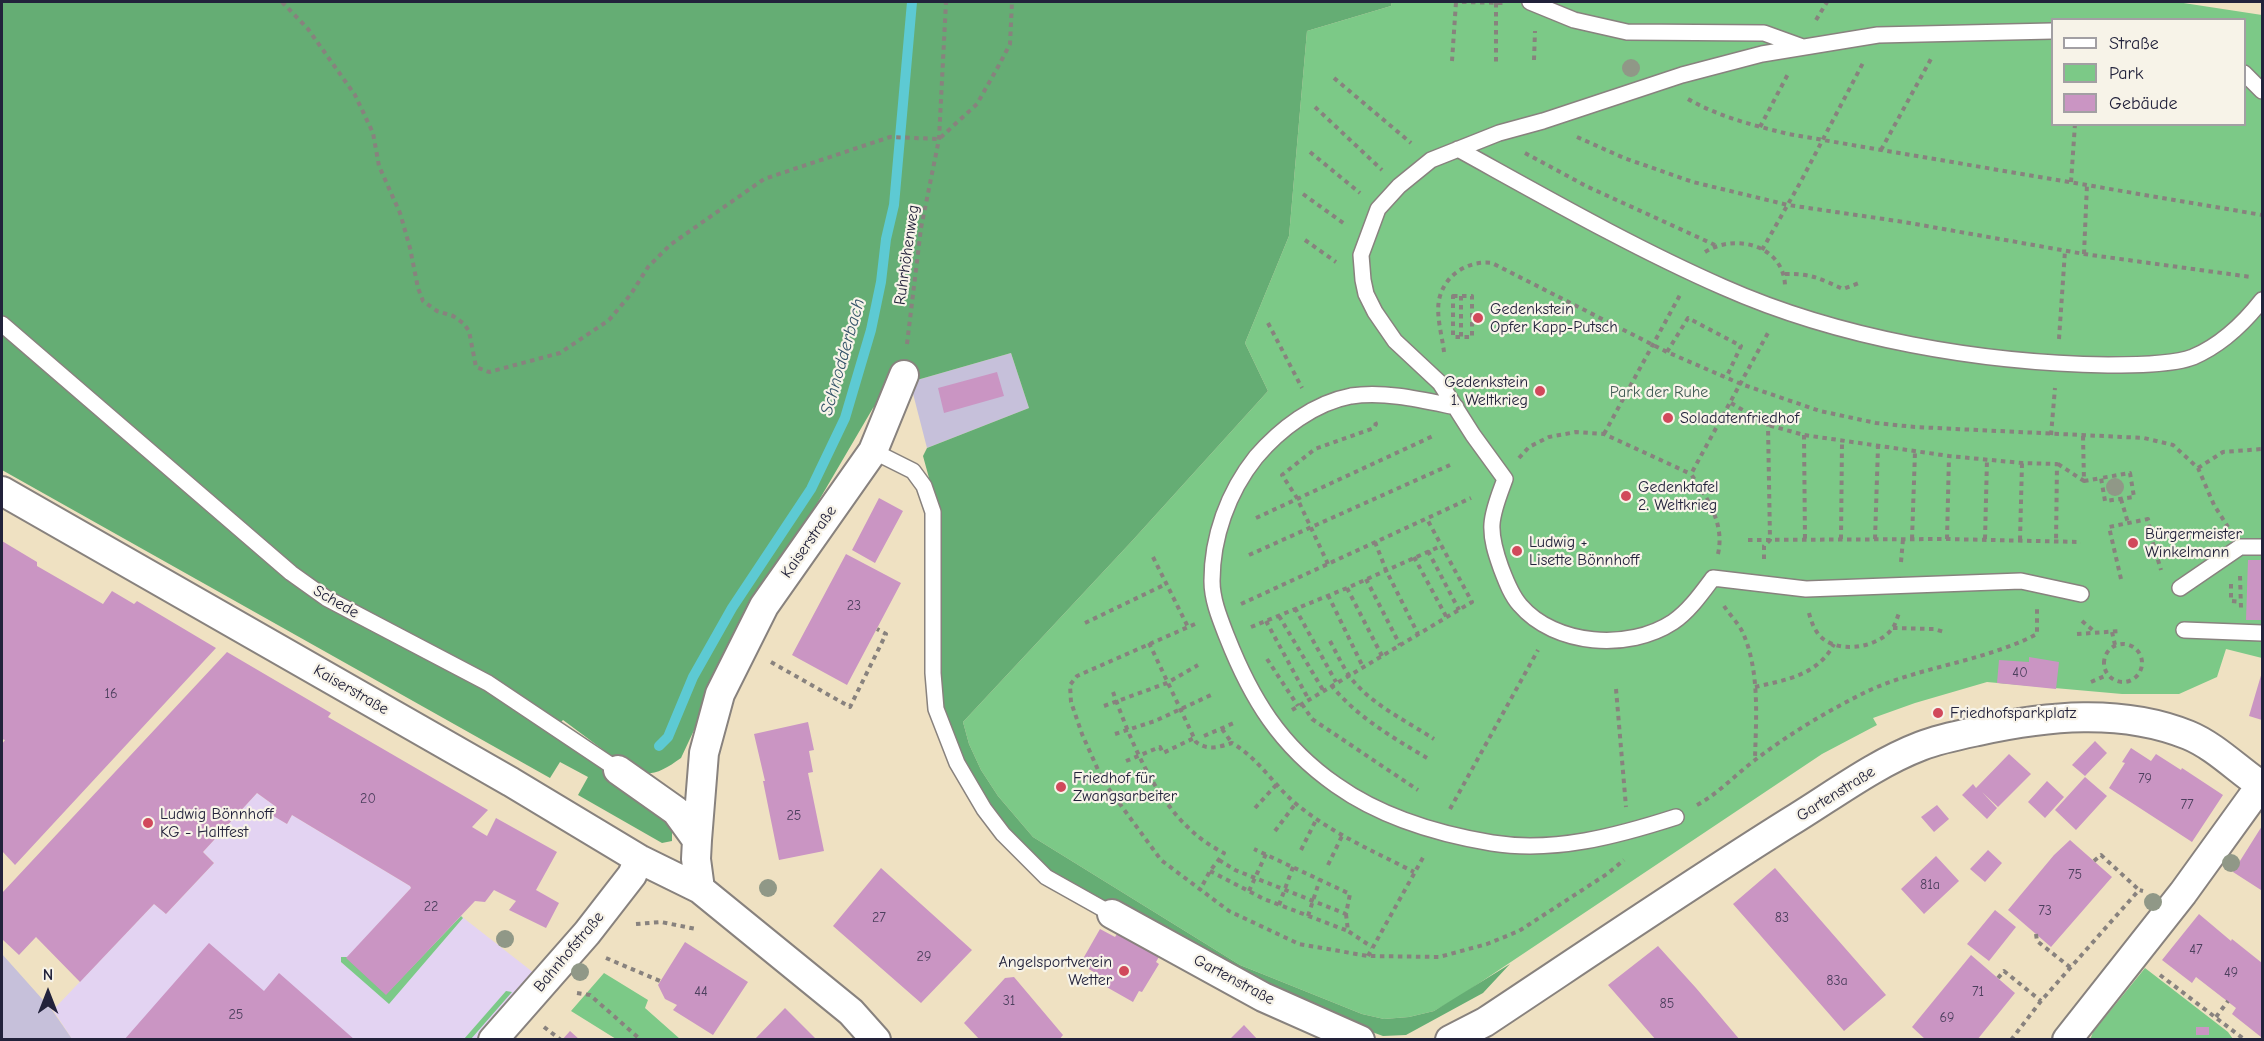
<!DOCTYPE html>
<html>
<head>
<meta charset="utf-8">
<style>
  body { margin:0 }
  #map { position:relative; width:2264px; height:1041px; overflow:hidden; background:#efe1c2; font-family:"Comic Neue",sans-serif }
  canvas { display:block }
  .frame { position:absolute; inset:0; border:3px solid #22223b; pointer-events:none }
  .legend { position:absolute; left:2051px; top:18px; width:195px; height:108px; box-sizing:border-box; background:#f7f3e8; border:2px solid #a29fa3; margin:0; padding:8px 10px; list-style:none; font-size:18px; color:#22223b }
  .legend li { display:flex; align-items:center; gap:12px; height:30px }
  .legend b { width:30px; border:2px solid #a29fa3 }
  .north { position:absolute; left:18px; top:963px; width:60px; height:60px; -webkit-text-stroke:4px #f7f3e8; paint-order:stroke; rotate:0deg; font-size:16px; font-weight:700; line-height:24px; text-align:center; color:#22223b }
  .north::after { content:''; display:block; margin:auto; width:21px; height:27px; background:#22223b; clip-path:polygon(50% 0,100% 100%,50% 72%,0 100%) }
</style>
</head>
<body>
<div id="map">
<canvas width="2264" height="1041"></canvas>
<div class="frame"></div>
<ul class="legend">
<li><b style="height:8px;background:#fff"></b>Straße</li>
<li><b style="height:16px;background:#7cc987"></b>Park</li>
<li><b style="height:16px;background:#ca95c3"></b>Gebäude</li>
</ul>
<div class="north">N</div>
</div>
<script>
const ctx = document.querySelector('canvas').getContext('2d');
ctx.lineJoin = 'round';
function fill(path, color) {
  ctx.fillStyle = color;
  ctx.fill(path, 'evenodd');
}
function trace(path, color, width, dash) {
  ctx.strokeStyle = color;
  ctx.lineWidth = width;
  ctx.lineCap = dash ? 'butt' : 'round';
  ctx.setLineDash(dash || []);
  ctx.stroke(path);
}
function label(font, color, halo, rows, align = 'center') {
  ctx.font = font + ' "Comic Neue",sans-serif';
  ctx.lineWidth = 4.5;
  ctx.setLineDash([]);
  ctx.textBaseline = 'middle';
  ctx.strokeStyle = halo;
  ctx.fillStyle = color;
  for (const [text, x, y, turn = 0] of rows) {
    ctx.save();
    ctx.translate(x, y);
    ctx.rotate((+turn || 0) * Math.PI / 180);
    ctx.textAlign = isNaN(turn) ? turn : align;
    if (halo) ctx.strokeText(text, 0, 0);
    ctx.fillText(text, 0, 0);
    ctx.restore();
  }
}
const built = new Path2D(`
  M257,793L275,806L271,814L287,824L292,815L410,886L411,888L347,958L387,994L461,916L534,973L476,1039H72L53,1010L154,904L166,914L214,863L203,852Z`);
const industrial = new Path2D(`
  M1011,353L1029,408L927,448L910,382Z
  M2,954L52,1010L72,1039H2Z`);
const green = new Path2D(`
  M1392,2H2177L2262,15V658L2226,649L2217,677L2179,694H2122L1987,682L1915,703L1873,718L1877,725L1822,754L1457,998L1434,1011L1409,1017L1384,1019L1362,1014L1240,965L1033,837L998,796L981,770L969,744L963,722L1132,541L1268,391L1245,343L1289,236L1307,31L1391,6ZM2052,20H2244V124H2052Z
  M461,916L463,918L389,1004L341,962V957H347L386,994Z
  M2145,968L2228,1032L2233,1039L2090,1040L2093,1032Z
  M604,973L648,1000L645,1008L680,1039H616L571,1011Z
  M506,991L512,992L471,1039H464Z`);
const forest = new Path2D(`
  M2,2H1392L1391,6L1307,31L1289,236L1245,343L1268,391L1132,541L963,722L969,744L981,770L998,796L1033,837L1240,965L1362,1014L1384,1019L1409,1017L1434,1011L1510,964L1483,993L1406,1035L1383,1036L1347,1023L1060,879L1042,866L993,812L956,747L941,712L938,511L923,456L927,448L1029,408L1011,353L910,382L873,408L808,519L754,602L681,758C664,770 653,777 633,772L563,720L552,731L655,810L672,828V841L662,843L578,795L588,777L560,762L550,778L2,470Z`);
const stream = new Path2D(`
  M659,746L668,737L693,677L732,608L811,489L845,418L871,330L881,282L886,239L894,205L912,2`);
const building = new Path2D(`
  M997,372L1004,396L944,413L938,388Z
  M879,498L903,511L875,563L852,550Z
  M2,541L37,562V566L103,604L112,591L134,604L137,601L216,648L15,865L2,851V744L5,740L2,739Z
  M846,554L901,583L847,685L792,655Z
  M2248,560H2262V620H2246Z
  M227,652L331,713L328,717L488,810L472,827L487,836L496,818L557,852L536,890L559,903L546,928L509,910L516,901L494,890L485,902L475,901L386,995L346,958L411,888L410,886L292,815L287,824L270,814L275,806L257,793L203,852L214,863L166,914L154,904L80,982L36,937L19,955L2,939V893Z
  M2029,657L2059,662L2056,689L1997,683L1999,660L2029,662Z
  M2262,672V720L2249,716Z
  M808,722L814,750L809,751L813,772L808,773L824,851L779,860L763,781H765L754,734Z
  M2095,741L2107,753L2085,776L2072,765Z
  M2131,748L2151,761L2156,754L2181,770L2182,768L2223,795L2192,842L2109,788L2125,763L2122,762Z
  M2009,754L2031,774L1998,807L1982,792L1997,808L1987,819L1962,795L1973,784L1976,788Z
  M2085,777L2107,796L2076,830L2055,810Z
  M2047,781L2064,797L2045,818L2028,802Z
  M1937,805L1949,819L1934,832L1921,817Z
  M2262,826V890H2261L2233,872Z
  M2070,840L2112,877L2051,947L2008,910L2054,855Z
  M1988,850L2002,863L1985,882L1970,869Z
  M1936,856L1959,881L1924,914L1901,889Z
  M881,868L972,950L921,1003L833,926Z
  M1775,868L1886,995L1844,1031L1733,904Z
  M1995,910L2016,927L1989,961L1967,944Z
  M2199,914L2231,941L2232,939L2262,963V1034L2261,1037L2232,1014L2236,1008L2196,977L2192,983L2162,960Z
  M1100,929L1115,937L1119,931L1160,955L1156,962L1159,964L1142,992L1139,991L1133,1002L1103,985L1106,979L1080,964Z
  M685,942L748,982L713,1035L673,1010L677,1005L665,999L658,985Z
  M209,943L264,991L279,973L355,1040H124Z
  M1658,946L1696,988L1740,1040H1656L1608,985Z
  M1971,955L2015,993L1977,1040H1926L1912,1027Z
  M1014,977L1063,1035L1059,1040H980L964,1023L1005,978Z
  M785,1008L817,1040H754Z
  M1244,1025L1258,1040H1229Z
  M2196,1027H2209V1035H2196Z
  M570,1031L580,1040H562Z`);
const path = new Path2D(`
  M282,2L308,29L355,95L373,133L379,166L400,213L410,248L418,288L423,301L437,311L453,316L463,323L469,331L476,367L489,372L560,353L609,320L631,294L648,267L670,245L764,179L890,137L939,139L977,104L999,65L1010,44L1012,2
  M1462,2L1506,3
  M1496,3V62
  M1816,20L1827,2
  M1534,60L1535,31
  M1452,61L1456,2
  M1334,78L1411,143
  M1688,99C1719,117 1753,125 1788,134L2262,215
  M1315,107L1382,170
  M1760,127L1788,74
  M1577,137L1624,158L1693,182L1788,205L1904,222L2084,254L2251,277
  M1881,150L1932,57
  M1310,152L1360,193
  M1525,153L1586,186L1715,245
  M2071,182L2075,124
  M1303,194L1346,225
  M1305,240L1336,262
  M1762,250L1800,183L1863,63
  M1705,252C1735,233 1783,245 1785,285
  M2084,254L2087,184
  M1785,274C1810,273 1821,279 1843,289L1859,283
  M1453,296H1472V337H1453Z
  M1461,296V337
  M1268,323L1302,388
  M2059,339L2065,251
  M907,344L921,228L939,139L946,2
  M1444,352C1442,335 1436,316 1439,300C1444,275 1468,260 1492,263L1667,352L1741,384L1820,411L1876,423L1915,427L2144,438L2173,445L2198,468L2214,505L2228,527
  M1667,352L1688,318L1741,346L1726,378
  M1731,403L1768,425L1804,435L1949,456L2022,463L2057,464L2056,542
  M1604,434L1680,295
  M1804,435L1805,539
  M2051,435L2055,388
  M2083,436L2084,481L2101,478L2105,501L2134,497L2130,473L2101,478
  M1519,458L1529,447L1549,437L1576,432L1604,434L1691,474
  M2058,464L2084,481
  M2198,468L2223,452L2262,449
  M2121,499L2128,523
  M1256,518L1433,436
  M1841,539L1842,442
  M1875,539L1878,447
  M1912,539L1915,452
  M1947,539L1949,456
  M1985,539L1987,460
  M1748,540L1947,539L2081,542
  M2020,540L2022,463
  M1375,542L1386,570L1418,634
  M1428,551L1459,610
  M1718,554C1725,523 1707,498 1691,474L1769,331
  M1249,555L1450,465
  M1153,557L1188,627
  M1414,557L1447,618
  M1764,559V546L1770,540L1768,425
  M1901,562L1903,539
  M1328,564L1297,498L1282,475L1315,449L1374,428L1376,424L1374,420
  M2240,576L2241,608
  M1366,579L1400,645
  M2121,579L2109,527L2148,519L2152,540L2161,570
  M2231,584V601L2241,602
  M1347,588L1382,656
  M1328,595L1363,667
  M1241,604L1471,498
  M1724,606C1730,615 1739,624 1743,633C1760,672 1756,718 1755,759
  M1295,608L1336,682
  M1809,613C1811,621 1814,629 1819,635C1837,655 1877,648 1892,629C1896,624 1897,617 1900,611
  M1279,616L1323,690
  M1266,621L1309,700
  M2082,621L2095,632
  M1085,623L1166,584
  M1195,624L1077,676L1070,685L1071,702L1082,734L1103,781L1161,860L1229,911L1299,944L1368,956L1439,957L1487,944L1519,931L1607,874L1624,860
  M1251,627L1347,588L1441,546
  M1893,628L1934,629L1944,632
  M2112,632L2115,645
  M2077,634L2121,631
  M1330,641C1336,652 1341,663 1348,674C1368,703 1405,720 1434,739
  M1149,643L1196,742C1208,751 1219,747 1232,743C1258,758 1273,784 1295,803C1331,833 1373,851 1414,872
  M2104 663a19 19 0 1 1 38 0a19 19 0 1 1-38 0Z
  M1267,659L1298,706
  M771,662L850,707L886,634L877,629
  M2091,682L2107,675
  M1331,685C1357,717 1392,737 1427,758
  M1755,687C1786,680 1818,675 1834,644
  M1616,689L1626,807
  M1113,692C1134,750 1164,824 1224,853L1210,871L1200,890
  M1302,704L1312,719L1418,790
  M1104,706L1167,683L1198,665
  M1292,710L1472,602L1427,519
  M1222,729L1232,743
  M1115,734L1155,721L1211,695
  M1204,736L1236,722
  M1126,761L1160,747L1163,753L1194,738
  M1697,805C1719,793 1735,775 1755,760C1789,734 1829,710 1868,691C1922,666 1983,662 2037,634V609
  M1255,808L1277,784
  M1450,809L1538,650
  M1275,831L1296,803
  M1301,850L1316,820
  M1219,860L1235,870L1346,914L1350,894L1254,849
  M2094,861L2101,855L2139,890
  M1328,865L1342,836
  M1210,871L1264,899L1348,931
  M1249,891L1266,854
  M1279,905L1293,867
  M1346,914L1348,931L1372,947
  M1308,916L1320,879
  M636,924L661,922L696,929
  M2036,934L2037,941L2071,968
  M1368,956L1425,854
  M606,958L660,981
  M2160,975L2245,1040
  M1998,978L2004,971L2041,1001
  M577,993L590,995L641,1040
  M2216,1017L2228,1001
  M544,1027L561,1040
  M2011,1040L2041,1001L2139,890L2143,891`);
const service = new Path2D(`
  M1530,2L1574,20L1627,32L1764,33L1800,46
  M2052,31L1878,35L1762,54L1682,75L1543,121L1499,133L1431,160L1399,186L1378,209L1361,255L1363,280L1366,294L1375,312L1395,341L1440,383L1473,435L1505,479C1500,493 1493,509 1492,524C1491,539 1496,554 1501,568C1506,581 1511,595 1520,605C1555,646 1629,651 1673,622C1689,611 1701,594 1713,578L1806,589L2021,581L2081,594
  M2244,73L2262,91
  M1458,149C1545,197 1632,247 1723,287C1840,339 1981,363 2108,365C2130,365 2173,365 2193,357C2221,345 2244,323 2262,300
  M2,324L291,573L326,598L488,683L618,770
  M1456,407C1422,400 1386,391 1351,396C1314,403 1280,429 1256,457C1228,492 1212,537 1212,581C1212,600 1220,619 1227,637C1251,698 1280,746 1336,785C1381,817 1438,834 1492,843C1554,853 1617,836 1676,817
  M873,451L913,471L924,486L933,512V673L936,709L957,763L984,809L1003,834L1046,877L1112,914
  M2180,588L2240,547H2262
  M2184,630L2262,633`);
const minor = new Path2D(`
  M2,491L511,782L639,859L700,889L851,1012L876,1040
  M618,770L676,811L697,840
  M700,889L696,859L697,840L704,753L720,694L764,606L873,451L904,375
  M1112,914L1263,997L1360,1040
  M493,1040L587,933L632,875L639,859
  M1450,1040L1485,1022C1586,955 1686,887 1788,823C1831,797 1874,764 1921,746C1939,739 1959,735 1978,731C2046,716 2121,708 2188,735C2215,746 2238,770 2262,786
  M2067,1040L2183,893L2261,785`);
const trees = [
  [1631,68],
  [2115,487],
  [2231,863],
  [768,888],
  [2153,902],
  [505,939],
  [580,972]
];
const markers = [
  [1478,318,6,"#d1495b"],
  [1540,391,6,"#d1495b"],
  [1668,418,6,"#d1495b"],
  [1626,496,6,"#d1495b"],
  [2133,543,6,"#d1495b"],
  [1517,551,6,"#d1495b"],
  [1938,713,6,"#d1495b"],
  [1061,787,6,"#d1495b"],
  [148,823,6,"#d1495b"],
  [1124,971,6,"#d1495b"]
];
const numberNames = [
  ["23",854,606],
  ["40",2020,673],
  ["16",111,694],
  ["79",2145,779],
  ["20",368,799],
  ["77",2187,805],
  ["25",794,816],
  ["75",2075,875],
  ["81a",1930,885],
  ["22",431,907],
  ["73",2045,911],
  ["27",879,918],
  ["83",1782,918],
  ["47",2196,950],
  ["29",924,957],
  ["49",2231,973],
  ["83a",1837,981],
  ["44",701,992],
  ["71",1978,992],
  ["31",1009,1001],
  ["85",1667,1004],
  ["25",236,1015],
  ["69",1947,1018]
];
const streetNames = [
  ["Ruhrhöhenweg",907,255,-82],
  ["Kaiserstraße",809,542,-55],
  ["Schede",336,602,30],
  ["Kaiserstraße",351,690,30],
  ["Gartenstraße",1836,794,-32],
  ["Bahnhofstraße",569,952,-50],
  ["Gartenstraße",1234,980,28]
];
const poiNames = [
  ["Gedenkstein",1490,309],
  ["Opfer Kapp-Putsch",1490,327],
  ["Gedenkstein",1528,382,"right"],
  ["1. Weltkrieg",1528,400,"right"],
  ["Soladatenfriedhof",1680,418],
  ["Gedenktafel",1638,487],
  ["2. Weltkrieg",1638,505],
  ["Bürgermeister",2145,534],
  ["Winkelmann",2145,552],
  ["Ludwig +",1529,542],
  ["Lisette Bönnhoff",1529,560],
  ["Friedhofsparkplatz",1950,713],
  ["Friedhof für",1073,778],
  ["Zwangsarbeiter",1073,796],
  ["Ludwig Bönnhoff",160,814],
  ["KG - Haltfest",160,832],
  ["Angelsportverein",1112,962,"right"],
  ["Wetter",1112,980,"right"]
];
const parkNames = [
  ["Park der Ruhe",1659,392]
];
const waterNames = [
  ["Schnodderbach",843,357,-74]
];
fill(built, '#e3d3f2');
fill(industrial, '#c6c0da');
fill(green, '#7cc987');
fill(forest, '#65ad74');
trace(stream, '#5dcad3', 10);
fill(building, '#ca95c3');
trace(service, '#88827e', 18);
trace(minor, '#88827e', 32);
trace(path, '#88827e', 4, [4.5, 4.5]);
trace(service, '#fff', 15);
trace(minor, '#fff', 28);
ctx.fillStyle = '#909887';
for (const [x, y] of trees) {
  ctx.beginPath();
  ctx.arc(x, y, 9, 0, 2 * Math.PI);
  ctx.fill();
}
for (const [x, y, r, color] of markers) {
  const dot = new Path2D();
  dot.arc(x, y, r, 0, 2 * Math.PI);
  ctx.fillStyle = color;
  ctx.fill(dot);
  trace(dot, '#f7f3e8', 2);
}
label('14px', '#4c3f5d', null, numberNames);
label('16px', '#22223b', '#f7f3e8', streetNames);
label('16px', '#22223b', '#f7f3e8', poiNames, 'left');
label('16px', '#425c56', '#f7f3e8', parkNames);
label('italic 18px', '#345469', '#f7f3e8', waterNames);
</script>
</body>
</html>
